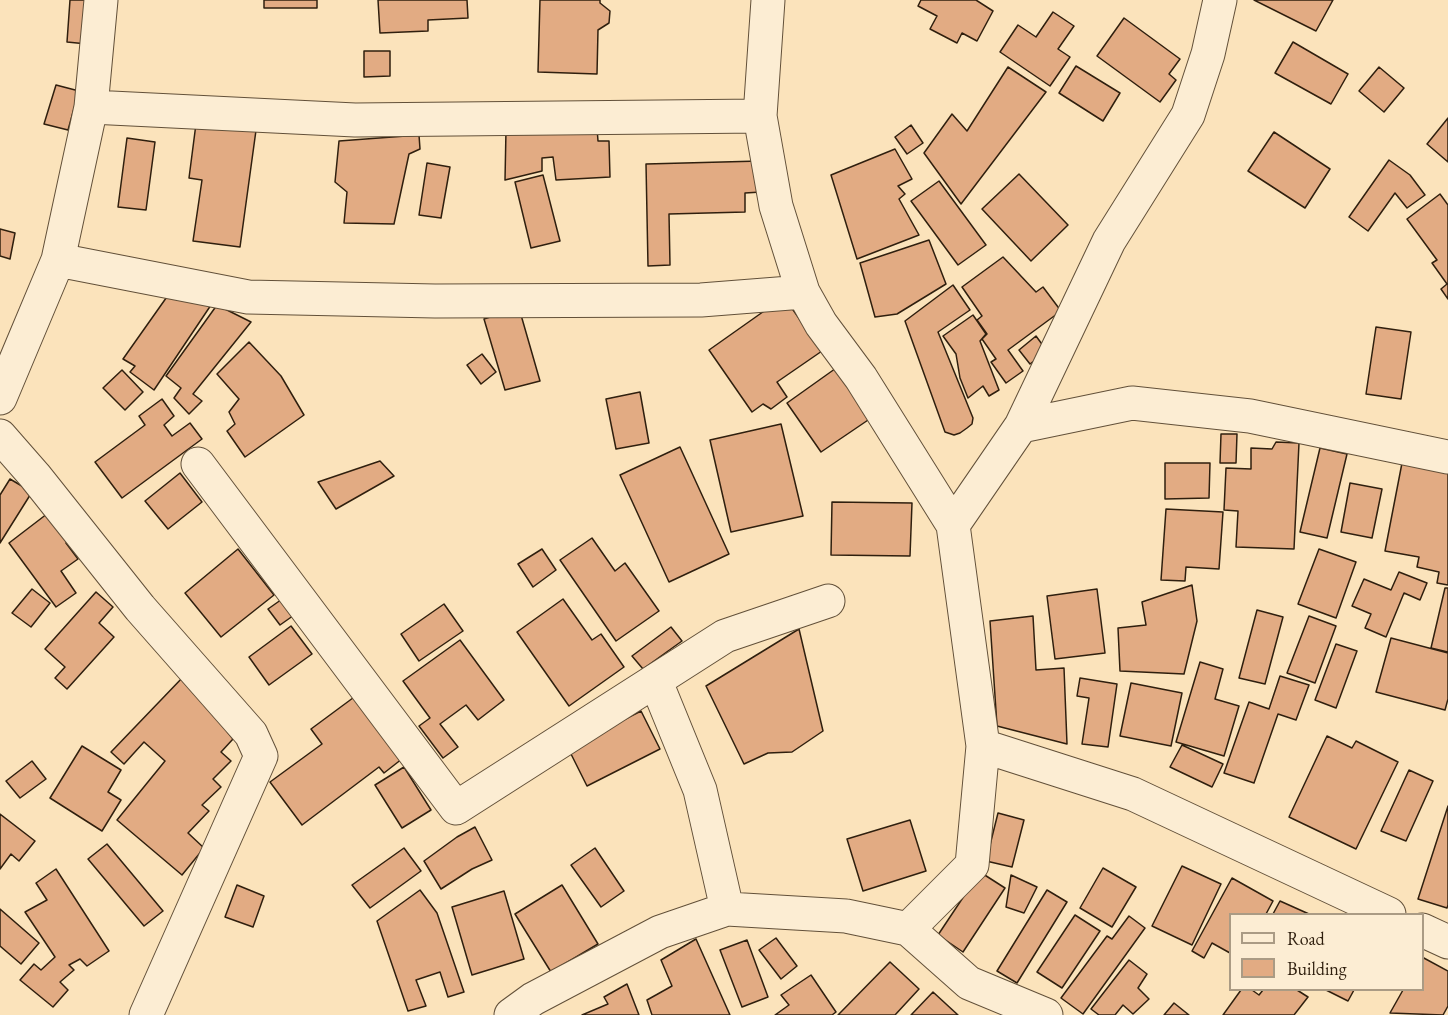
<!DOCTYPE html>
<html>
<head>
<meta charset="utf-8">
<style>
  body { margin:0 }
  #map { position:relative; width:1448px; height:1015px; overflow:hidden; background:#fbe3bb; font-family:"EB Garamond",serif }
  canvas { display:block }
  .legend { position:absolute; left:1229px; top:913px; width:195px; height:78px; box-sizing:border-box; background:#fcedd3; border:2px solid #aa9b84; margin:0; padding:8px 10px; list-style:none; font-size:18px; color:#2f1f0e }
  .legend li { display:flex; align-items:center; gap:12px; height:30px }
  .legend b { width:30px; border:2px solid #aa9b84 }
</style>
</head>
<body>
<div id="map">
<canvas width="1448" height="1015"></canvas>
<ul class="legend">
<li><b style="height:8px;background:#fcedd3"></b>Road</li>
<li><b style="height:16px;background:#e2ab83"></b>Building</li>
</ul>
</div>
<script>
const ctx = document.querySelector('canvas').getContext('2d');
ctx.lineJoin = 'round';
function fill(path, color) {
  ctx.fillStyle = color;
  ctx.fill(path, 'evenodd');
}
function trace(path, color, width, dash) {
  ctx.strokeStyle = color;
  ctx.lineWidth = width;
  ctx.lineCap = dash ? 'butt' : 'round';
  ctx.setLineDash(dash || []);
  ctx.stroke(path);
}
const building = new Path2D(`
  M70,0H90L87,44L67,42Z
  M264,0H317V8H264Z
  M378,0H467L468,18L428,20V31L380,33Z
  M540,0H600V3L610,11L609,23L598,30L597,74L538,72Z
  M921,0H976L993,11L977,41L962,33L957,43L930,29L937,16L918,6Z
  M1254,0H1333L1316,31Z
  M1053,12L1074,26L1058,49L1070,57L1050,86L1000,52L1018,25L1036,37Z
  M1124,18L1180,59L1169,74L1176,80L1160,102L1097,56Z
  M1293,42L1348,74L1331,104L1275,73Z
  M364,51H390V76L364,77Z
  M1076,66L1120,93L1103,121L1059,93Z
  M1008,67L1046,92L961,204L924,153L952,114L967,131Z
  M1379,67L1404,88L1384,112L1359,91Z
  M56,85L79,91L68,130L44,124Z
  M197,116L257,123L240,247L193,241L202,180L189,178Z
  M1448,118V162L1427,144Z
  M911,125L923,143L907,154L895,137Z
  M597,128L598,141H609L610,177L556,180L553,157L542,158V171L505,180L506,130Z
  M1274,132L1330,169L1305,208L1248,171Z
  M419,135L420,149L409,154L394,224L344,223L347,192L335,182L339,141Z
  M127,138L155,142L146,210L118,207Z
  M895,149L912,179L898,186L905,194L899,199L919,235L857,259L831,175Z
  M1389,160L1410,175L1425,195L1407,208L1395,193L1368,231L1349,217Z
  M760,161L761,192L745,193V212L669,214L670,265L648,266L646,164Z
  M427,163L450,167L441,218L419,215Z
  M1019,174L1068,225L1031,261L982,209Z
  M543,175L560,241L531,248L515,182Z
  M939,181L986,245L958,265L911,201Z
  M1440,194L1448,205V299L1441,289L1447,284L1432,263L1437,260L1407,219Z
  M0,229L15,233L10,259L0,256Z
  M929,240L946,284L897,314L875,317L860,263Z
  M1003,257L1036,292L1043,287L1061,311L1008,350L1023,371L1006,383L991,362L996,359L982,339L987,334L977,320L982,316L962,287Z
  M176,284L211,305L154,390L130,372L135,366L123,359Z
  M953,285L970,310L938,332L973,418L972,424L967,428L960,433L954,435L945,432L905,321Z
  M784,297L822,351L777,382L787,397L771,409L763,404L752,412L709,350Z
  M217,305L251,322L193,394L202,401L189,414L174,398L181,388L166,376Z
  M519,308L540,381L505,390L484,319Z
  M973,315L986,334L980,341L999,390L989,396L983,386L968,398L960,378L956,354L943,336Z
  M1376,327L1411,332L1401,399L1366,394Z
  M1036,336L1047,351L1030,364L1019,350Z
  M249,342L281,376L304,415L245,457L227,431L235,424L229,412L239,399L217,374Z
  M482,354L496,372L481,384L467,365Z
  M839,366L874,416L821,452L787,403Z
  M122,370L143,392L125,410L103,388Z
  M640,392L649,443L616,449L606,399Z
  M162,399L174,416L164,425L172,436L190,423L202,439L122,498L95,462L145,425L139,416Z
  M781,424L803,516L731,532L710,440Z
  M1221,434H1237L1236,463H1220Z
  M1276,442L1299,443L1294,549L1236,547L1238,511L1224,510L1226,468L1251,469V448L1272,449Z
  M680,447L729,554L669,582L620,475Z
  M1320,448L1347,454L1327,538L1300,532Z
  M380,461L394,476L336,509L318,482Z
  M1165,463H1210L1209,498L1165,499Z
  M1402,463L1448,472V585L1437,583L1439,572L1417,567L1419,557L1385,551Z
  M180,473L202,502L168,529L145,501Z
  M10,479L32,492L0,543V495Z
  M1350,483L1382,489L1372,538L1341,532Z
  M832,502L912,503L910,556L831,555Z
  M56,507L77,536L66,543L78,559L61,571L76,593L56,607L9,543Z
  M1166,509L1223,512L1219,569L1186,567L1185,581L1161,580Z
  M592,538L615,571L625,563L659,611L616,641L560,560Z
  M238,549L274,595L221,637L185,593Z
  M542,549L556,570L533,587L518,564Z
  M1319,549L1356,562L1336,618L1298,604Z
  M1399,572L1427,583L1420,600L1404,593L1386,637L1365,628L1371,614L1352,606L1364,579L1391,590Z
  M1192,585L1197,621L1184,674L1120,671L1118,628L1146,625L1142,602Z
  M1445,588H1448V652L1431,648Z
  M32,589L50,603L31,627L12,613Z
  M1097,589L1105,653L1055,659L1047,596Z
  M96,592L113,607L99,623L114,637L67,689L55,678L65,667L45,649Z
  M285,597L297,613L280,625L268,609Z
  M563,599L592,640L601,634L624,667L569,706L517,632Z
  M444,604L463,631L419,661L401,634Z
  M1257,610L1283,617L1265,684L1239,678Z
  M1033,616L1036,670L1064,668L1067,744L997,726L990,621Z
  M1309,616L1336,626L1315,683L1287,673Z
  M291,626L312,654L269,685L249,657Z
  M671,627L682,641L643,669L632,656Z
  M799,629L823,731L792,752L768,753L744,764L706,686Z
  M1391,638L1448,653V699L1445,710L1376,692Z
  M460,640L504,700L478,720L466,705L440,724L458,747L443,758L419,726L430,718L403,681Z
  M1336,644L1357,651L1336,708L1315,700Z
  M1200,662L1223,669L1215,699L1239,706L1224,756L1176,742Z
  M184,676L233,739L221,752L231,761L213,779L221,787L202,805L209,811L188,833L204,848L182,875L117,820L165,761L144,742L124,764L111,752Z
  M1280,676L1309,685L1296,720L1278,714L1254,783L1224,773L1249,702L1269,709Z
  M1080,678L1117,684L1108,747L1082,744L1089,698L1077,696Z
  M1131,683L1182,693L1171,746L1120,736Z
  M361,692L407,755L384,773L379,767L302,825L270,782L322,744L311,729Z
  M641,711L660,749L587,786L568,748Z
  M1327,736L1352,748L1356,741L1398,762L1356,849L1289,817Z
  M1182,745L1223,764L1212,787L1170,767Z
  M82,746L121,770L108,792L121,800L102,831L50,798Z
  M32,761L46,779L20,798L6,781Z
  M404,767L431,810L402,828L375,785Z
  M1409,770L1433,781L1406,841L1381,831Z
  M1448,806V905L1447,908L1418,899Z
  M998,813L1024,820L1012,867L986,861Z
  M0,814L35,841L19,861L11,854L0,869Z
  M910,820L926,871L863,891L847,839Z
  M475,827L492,860L472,869L441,889L424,861L457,837Z
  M107,844L163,911L144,926L88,859Z
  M404,848L421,871L370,908L352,885Z
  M595,848L624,891L601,907L571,865Z
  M1182,866L1221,884L1192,945L1152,926Z
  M1103,868L1136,887L1112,927L1080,908Z
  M56,869L109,951L87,966L80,959L69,965L74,970L60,982L68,990L53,1007L20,980L34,964L41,970L55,957L25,912L47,900L36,883Z
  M980,872L1005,888L963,952L938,935Z
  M1011,875L1037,887L1024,913L1006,907Z
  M1232,878L1273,901L1266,914H1230V953L1212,943L1204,958L1192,951Z
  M237,885L264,896L253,927L225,917Z
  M562,885L598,944L551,972L515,914Z
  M420,890L437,913L464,992L448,997L440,972L416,980L426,1006L408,1011L377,921Z
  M1047,890L1067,902L1017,983L997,971Z
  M504,891L524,959L472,975L452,907Z
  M1280,901L1309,914H1273Z
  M0,909L39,943L21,964L0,946Z
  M1075,915L1100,931L1062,988L1037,972Z
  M1129,916L1145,928L1083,1014L1061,998L1107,936L1112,939Z
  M776,938L797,966L781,979L759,950Z
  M696,939L730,1015H652L647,1000L672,986L661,960Z
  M747,940L768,997L742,1007L720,950Z
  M1422,957L1448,971V1006L1443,1015L1390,1013L1403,990H1422Z
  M1129,960L1147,974L1138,988L1149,999L1133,1014L1123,1005L1115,1015H1099L1091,1009Z
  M890,962L919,989L895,1015H838Z
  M811,975L836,1012L832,1015H775L789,1005L781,995Z
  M627,984L639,1015H582L608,1004L604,997Z
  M1241,990H1252L1259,995L1263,990H1297L1308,997L1294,1015H1223Z
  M1326,990H1354L1348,1001Z
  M933,992L958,1015H911Z
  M1174,1003L1189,1015H1164Z`);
const minor = new Path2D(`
  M768,0L760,116L776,206L803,292L821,324L861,378L953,525
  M91,107L355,120L760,116
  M58,260L248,297L435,301L701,300L803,292
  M0,398L58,260L91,107L101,0
  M1021,426L1109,241L1188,115L1208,54L1220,0
  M0,436L35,476L140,608L251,734L261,756L146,1015
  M198,464L456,808L725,636L828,601
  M656,682L700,790L727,909
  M983,746L1133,794L1389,914
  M908,929L972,865L983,746L953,525L1021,426L1132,403L1250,416L1448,457
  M1422,930L1448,942
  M511,1015L533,999L660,932L727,909L846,916L908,929L969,983L1046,1015`);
fill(building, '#e2ab83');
trace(building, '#2f1f0e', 1.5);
trace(minor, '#625039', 35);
trace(minor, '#fcedd3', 33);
</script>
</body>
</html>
